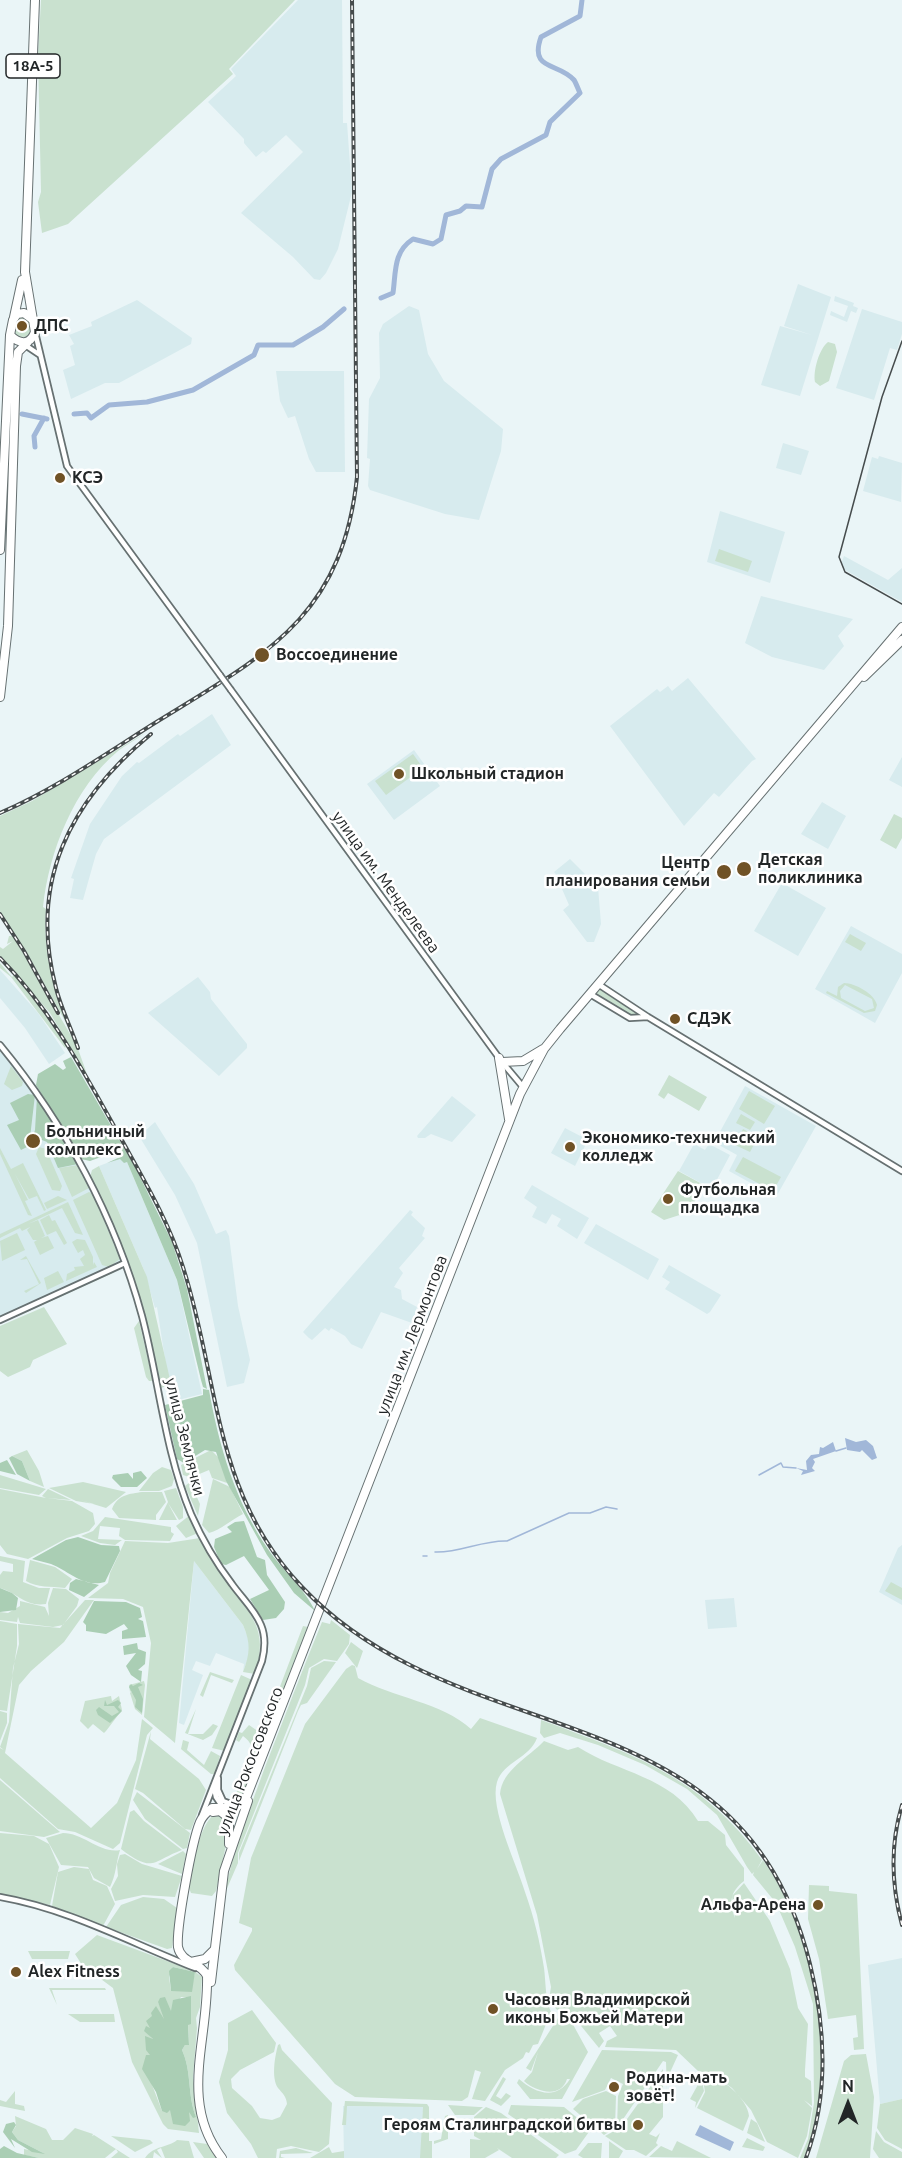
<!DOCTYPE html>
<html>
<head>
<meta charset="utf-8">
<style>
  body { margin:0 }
  #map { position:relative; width:902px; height:2158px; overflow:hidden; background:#eaf5f7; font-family:Ubuntu,sans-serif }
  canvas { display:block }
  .north { position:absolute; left:818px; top:2074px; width:60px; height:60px; -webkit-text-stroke:4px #fff; paint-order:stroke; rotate:0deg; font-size:16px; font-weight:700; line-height:24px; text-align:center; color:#222627 }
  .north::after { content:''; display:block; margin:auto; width:21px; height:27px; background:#222627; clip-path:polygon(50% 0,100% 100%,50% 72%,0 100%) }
</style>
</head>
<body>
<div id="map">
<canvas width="902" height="2158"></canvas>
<div class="north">N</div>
</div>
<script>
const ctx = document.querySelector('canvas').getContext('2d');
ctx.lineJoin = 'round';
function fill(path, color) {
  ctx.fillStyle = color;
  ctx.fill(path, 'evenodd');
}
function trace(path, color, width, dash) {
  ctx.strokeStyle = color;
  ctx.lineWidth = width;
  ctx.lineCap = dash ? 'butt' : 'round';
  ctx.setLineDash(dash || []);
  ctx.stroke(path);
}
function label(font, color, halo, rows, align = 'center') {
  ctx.font = font + ' Ubuntu,sans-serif';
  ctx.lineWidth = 5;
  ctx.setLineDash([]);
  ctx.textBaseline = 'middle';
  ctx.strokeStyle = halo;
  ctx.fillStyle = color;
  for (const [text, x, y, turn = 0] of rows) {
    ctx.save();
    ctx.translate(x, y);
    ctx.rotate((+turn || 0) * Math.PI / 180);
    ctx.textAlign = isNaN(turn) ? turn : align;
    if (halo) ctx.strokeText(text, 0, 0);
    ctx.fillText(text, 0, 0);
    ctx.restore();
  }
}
const built = new Path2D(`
  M298,0H342L343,123H347L352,192L338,249L326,273L320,280L314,279L293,257L241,213L303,152L286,135L266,153L263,151L256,157L244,143V139L208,102L236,76L231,69Z
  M798,284L831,297L800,396L761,385L780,326L812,335L784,326Z
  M835,296L854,303L853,306L858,308L856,313L851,311L847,322L830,315L831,311L844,317L848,306L834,301Z
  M137,300L192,338L191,344L119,383H105L71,399L63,370L75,365L70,346L74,344L69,335L92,326L91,322Z
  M409,306L419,310L428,354L444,381L503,429L501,451L479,520L445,514L370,490L368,486L370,459L367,458L369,399L380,378L379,333L383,324Z
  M862,309L902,322V334L897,350L890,348L874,400L836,388Z
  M276,371H344L345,472H316L309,459L295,416L288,418L280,401Z
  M783,443L809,451L801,475L776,468Z
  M879,456L902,463L901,502L863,491L872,457L878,459Z
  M720,511L785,532L770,583L707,562Z
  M844,556L888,580L902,568V602L845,570L841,564Z
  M761,596L853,619L838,636L844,646L824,670L772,657L745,643Z
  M688,678L756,759L752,761L719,797L714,793L684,826L610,726L657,689L660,692L668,686L672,691Z
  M212,714L231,745L104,839L96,854L83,900L70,898L74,879L71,878L90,824L122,776L137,762L139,763L178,734L180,736Z
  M414,750L440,786L394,820L367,784Z
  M902,757V787L889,780Z
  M822,802L846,816L828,849L801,834Z
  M570,859L598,887L601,924L594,942H587L563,910L569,905L562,889L566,885L554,872Z
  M782,883L826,908L798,956L754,931Z
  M851,926L902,954V973L875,1023L815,989Z
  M0,970L38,1013L65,1053L49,1064L25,1028L0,998Z
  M198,977L210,992L211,999L247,1044V1048L219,1076L148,1013Z
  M0,1051L28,1079L94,1189L125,1263L0,1320Z
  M745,1086L816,1126L776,1197L729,1171L737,1155L719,1145L720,1141L716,1139Z
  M452,1096L476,1115L452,1142L431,1134L425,1138H418L417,1136Z
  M155,1122L194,1184L216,1234L226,1230L229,1236L238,1306L250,1360L244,1383L227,1387L197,1243L175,1195L139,1136Z
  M565,1128L588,1140L575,1166L551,1153Z
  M694,1144L705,1150L709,1144L730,1155L712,1189L679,1171Z
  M120,1158L127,1162L177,1280L202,1394L174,1401L173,1392H170L157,1307L155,1308L144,1270L99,1166Z
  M532,1185L589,1218L577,1239L557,1226L561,1219L552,1214L546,1224L532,1217L537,1207L524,1198Z
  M410,1210L413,1212L411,1215L425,1228L422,1236L425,1238L399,1268L403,1273L394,1287L401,1290L402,1299L417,1307L412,1323L381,1312L362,1349L351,1344L345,1336L331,1328L329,1331L325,1328L312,1340L309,1338L303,1332Z
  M596,1224L659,1259L648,1280L584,1243Z
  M669,1265L721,1295L710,1312L707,1314L665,1289L670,1282L662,1277Z
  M902,1545V1605L879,1592L898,1548Z
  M194,1561L243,1625L249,1640L250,1653L243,1672L244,1664L216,1653L210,1666L196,1661L192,1670L203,1675L184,1725L179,1723Z
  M734,1598L737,1627L708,1629L705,1600Z
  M902,1958V2099L880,2104L868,1965Z
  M343,2106L423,2107L422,2158H344Z`);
const green = new Path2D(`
  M41,0H295L229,69L233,74L68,224L42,233L38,202L41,192L38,55Z
  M20,314L29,319L32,336L22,341L13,334V327Z
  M828,342L835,344L837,352L829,381L820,386L815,382C813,371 819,349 828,342Z
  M719,549L752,561L748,572L715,561Z
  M145,733C136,740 127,744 118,751C74,788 49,851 43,907L46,909C42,951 55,992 70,1030L26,951L0,912V816L32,801Z
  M413,754L423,768L386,795L375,781Z
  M894,814L902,818V838L896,849L880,840Z
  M850,934L866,943L861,951L845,942Z
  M9,936H13L77,1046L88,1077L50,1013L0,956V947L3,949L13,941L7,944Z
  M0,963L12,977L14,975C35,997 50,1021 66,1046L65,1048L11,977L0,968Z
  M844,983C855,983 875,994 877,1005L875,1011L864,1013L826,993L827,991L837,996L838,987ZM845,985L872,999L874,1008L865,1011L841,998L840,991Z
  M598,988L638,1013L637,1015H629L593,993Z
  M11,1066L23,1082L22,1086L12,1090L4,1084Z
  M669,1075L707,1097L699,1111L668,1093L664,1099L658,1095Z
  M749,1091L775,1106L764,1124L739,1109Z
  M741,1114L755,1122L750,1130L736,1123Z
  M743,1129L758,1137L750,1152L735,1145Z
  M39,1147L46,1149L62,1186L60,1191L52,1190L36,1154Z
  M0,1148L11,1169L23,1163L46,1210L44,1211L37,1196L29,1199L15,1174L28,1200L25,1201L32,1216L28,1215L0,1154Z
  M743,1157L781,1177L773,1191L735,1171Z
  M78,1165L89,1188L72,1197L59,1168Z
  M99,1166L147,1277L171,1384L161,1388C148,1313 122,1245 90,1177L92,1170Z
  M678,1171L704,1185L689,1212L664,1220L651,1212Z
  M89,1192L93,1194L120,1259L109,1267L102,1265L73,1200Z
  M58,1196L67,1200L47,1209L44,1203Z
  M68,1202L83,1235L75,1233L62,1208L28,1224L38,1220L45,1236L41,1238L48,1236L54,1248L40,1255L34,1242L37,1240H33L27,1230L30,1227L22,1231L20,1228L0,1238V1234Z
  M49,1215L52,1221L55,1220L67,1243L64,1245L56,1231L47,1235L40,1220Z
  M17,1233L25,1250L2,1261L0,1241Z
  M77,1239L85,1240L93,1257V1265L94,1262L97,1267L66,1281L67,1274L75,1270L74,1267L84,1266L80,1259L85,1255L83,1250L78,1253L72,1242Z
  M26,1256L41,1283L26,1293L24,1291L39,1284L27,1259L20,1260Z
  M119,1268L113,1273L16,1317L24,1312Z
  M58,1271L64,1282L47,1290L44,1278Z
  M44,1307L67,1344L33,1360L30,1367L8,1377L0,1371V1326Z
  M139,1321L153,1381H149L146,1377L134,1328Z
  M27,1450L39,1471L44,1487L30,1481L22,1461L12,1456Z
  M211,1450L219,1458L227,1483L212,1478L209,1470L197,1475L198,1480L183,1475L181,1465Z
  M162,1467L171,1470L174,1479L172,1486L159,1491H139L153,1473Z
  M0,1475L46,1489L39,1495L0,1488Z
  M213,1479L230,1487L243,1514C232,1519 221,1530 209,1533L202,1525Z
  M83,1482L126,1492L106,1508L80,1500L94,1504L76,1501L49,1488Z
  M190,1482L200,1504L198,1516L185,1486Z
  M176,1488L183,1507V1518L179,1520L168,1503L177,1520H159L168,1502L164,1491Z
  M0,1489L46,1498L42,1496L48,1489L71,1500L47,1498L72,1501L93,1513L95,1524L89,1531L67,1538L28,1559L7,1554L0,1545Z
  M142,1492H162L166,1502L156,1515V1520L119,1518L112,1509C118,1494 130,1494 142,1492Z
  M190,1515L198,1533L186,1538L176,1526Z
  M105,1517L171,1527V1532L174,1534L170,1541L125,1540L119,1536L120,1528L100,1526L98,1539L122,1540L115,1545L100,1543L81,1536L93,1531Z
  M200,1538C209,1550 214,1565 224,1578C249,1614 270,1627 255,1674L243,1672C250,1654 251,1643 243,1625L194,1561L175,1743L144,1717L151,1643L143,1607L123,1599L88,1598L108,1583L110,1573L125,1541L168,1543Z
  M0,1556L25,1561L23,1582L39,1588H50L46,1604C25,1607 18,1593 0,1588V1575L3,1571L13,1572V1564L0,1561Z
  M30,1560L55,1567L72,1579L65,1588C50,1586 38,1588 26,1581Z
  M891,1582L902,1588V1600L885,1591Z
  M53,1588L66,1589L79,1599L77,1606L63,1625L53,1627L20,1623L18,1617L17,1622L0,1620V1612L8,1613L20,1606V1601L45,1607L49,1616L48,1603Z
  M85,1600H94L64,1642L31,1671L19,1685L5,1753L91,1828L117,1803L136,1760L142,1719L153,1728L147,1735L120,1843L113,1849L75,1832L58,1829L0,1778V1748L4,1750L0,1747L9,1722L13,1668L19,1644L18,1624L60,1628Z
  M331,1620L350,1635L349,1644L337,1661L324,1659L309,1668L305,1685L238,1853V1863L225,1893C233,1849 250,1809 265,1767C284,1719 302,1670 322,1622L330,1624Z
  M0,1621L17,1624V1646L7,1711L0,1710Z
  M303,1626L308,1627L262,1749L242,1777C246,1761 261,1749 243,1736L239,1742L236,1740L239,1732L242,1733L249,1725L262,1734Z
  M351,1642L363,1651L357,1668L345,1653Z
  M324,1661L336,1662L307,1703L301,1705L298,1711L239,1861V1853L307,1686L311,1668Z
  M352,1665L355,1666L358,1678C393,1698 442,1702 471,1729L480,1718L537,1738C530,1758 503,1762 497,1782C489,1808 517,1865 525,1892C534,1917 540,1942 544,1968C546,1983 545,1999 551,2012L538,2044L533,2045L529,2053L526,2052L523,2058L505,2070L485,2101L472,2099L481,2072L475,2070L468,2097L462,2101L355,2097L335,2084L235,1970L234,1965L252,1931V1928L239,1923L251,1858L305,1724L346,1669Z
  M210,1672L234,1680L232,1683L211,1675L203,1697L200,1695Z
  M241,1675L250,1679L252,1682L225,1751L212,1748Z
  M144,1681L145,1685L142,1715L135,1709L130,1693L137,1685L130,1692L129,1685Z
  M111,1696L112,1701L119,1696L122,1710L106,1731L104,1733L93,1724L88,1729L80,1721L85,1701Z
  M196,1709L188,1734H203L213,1724L218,1726L212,1735L203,1740L185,1733Z
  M0,1711L7,1713V1723L0,1741Z
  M541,1720C631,1753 704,1778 762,1860L757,1869L763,1860C817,1937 843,2069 804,2158H800L808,2139L814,2103L813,2004L795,1947L776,1903L753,1875L754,1872L752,1874L747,1867L717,1815L687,1789L645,1765L598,1745L560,1733L544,1738L540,1733Z
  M151,1731L150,1739L199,1779L206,1790L191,1830L185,1829L143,1793L135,1789Z
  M183,1740L189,1742L187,1750L204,1765L211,1751L220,1756L215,1774H211L181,1749Z
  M544,1741L568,1750L578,1747C618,1773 671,1776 698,1821H708L725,1835L726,1845L744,1868V1881C730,1892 729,1902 735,1918L732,1896L744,1883L770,1921L790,1969L798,2008L808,2024L805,2070V2077L811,2081L812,2106L804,2100L812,2108L807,2136L798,2158L767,2142L751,2110L732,2088L713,2074L698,2071L676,2050L605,2047L607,2041L617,2036L610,2026L599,2033L604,2041L599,2048L573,2016L556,2009L550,1993L551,1987L537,1915L500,1794C502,1770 529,1757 544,1741Z
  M258,1763L243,1798L234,1802L239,1785Z
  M0,1780L60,1832L44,1837L0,1831Z
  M137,1792L190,1833L187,1848L183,1849L145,1819L133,1800Z
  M134,1810L144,1821L182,1850C152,1861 154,1874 121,1849L130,1812Z
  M217,1813L228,1820V1836L216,1891L212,1896L191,1893L189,1888C193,1869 199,1820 217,1813Z
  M0,1833L34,1836L49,1844L59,1867L50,1905L0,1894Z
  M63,1833C83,1833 101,1854 120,1850C116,1863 116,1875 110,1887L94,1878L88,1867L61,1865L46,1838Z
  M183,1851L186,1854L182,1874L158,1864Z
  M125,1854L142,1864L182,1876L175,1897L143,1895L115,1901L111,1889L118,1876L117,1864L120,1855Z
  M74,1867L89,1869L93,1880L107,1886L115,1904L103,1926L52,1906L58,1872Z
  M809,1885L829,1886V1891L857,1894L864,2049L854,2050L853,2038L858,2037L856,2015L828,2019L819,1959L808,1919Z
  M143,1897L164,1899L177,1908L172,1948L167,1949L106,1927L121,1905Z
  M97,1935L194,1971L202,1977L200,2007L196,2018L197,2028L193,2077L199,2133L168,2129L163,2124L132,2062L113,1988L82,1965L75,1954ZM173,1967L195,1972L192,1986L186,1991H171L169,1977ZM181,1997H186L191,2024H188L189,2044L185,2045L182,2050C192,2072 187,2094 196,2117L189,2111L188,2114L170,2109L162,2111L151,2082L147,2055L151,2056L154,2041L149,2034L156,2007L164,2021L165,2015L158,2002L171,2012Z
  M28,1951H70L68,1959H32Z
  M49,1988H105L106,1990H52L57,2005Z
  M252,2010L276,2043L274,2052L240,2070L231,2079L232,2088L252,2106L260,2118L272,2120L280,2117L287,2104C286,2096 283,2094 278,2088C271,2078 275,2056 278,2045L280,2044L282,2050L332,2103L329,2144L319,2152L291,2146L277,2149L276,2158H258L251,2144L227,2113L219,2082L228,2050V2023Z
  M68,2014H114L115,2022H80Z
  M562,2016L570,2019L588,2052L562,2099H530L517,2083L519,2079C535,2093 556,2101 570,2079H567C561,2099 536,2092 524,2081L532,2072L538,2052L531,2071L526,2068L558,2018Z
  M602,2050L671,2052L678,2055L667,2079V2091L666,2062L663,2061L617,2128L618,2096L623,2084L611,2078L605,2090L572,2102Z
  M866,2054L874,2097L870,2158H816L844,2061L851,2055Z
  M663,2069V2117L649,2134L656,2137L660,2133L656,2143L658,2145L646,2156L634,2150H626L605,2136L616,2130L617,2133Z
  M705,2075C721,2076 748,2099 749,2116L743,2131L697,2108L705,2092L703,2080Z
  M503,2077L506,2079L496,2096L501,2099L506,2093L511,2096L501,2106L490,2100Z
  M700,2081L702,2082L704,2091L695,2108L696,2102L690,2099Z
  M15,2091V2104L24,2106L25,2111L0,2106V2100L6,2102Z
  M606,2091L616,2096L615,2128L604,2135L573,2109L583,2099Z
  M902,2099V2149L885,2140L877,2128L880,2104Z
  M345,2101L427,2104L429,2107V2141H432V2158H420L423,2107L347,2106L346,2125H342Z
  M448,2105L479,2107H483L474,2115H455Z
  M511,2105L564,2107L591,2129L576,2150L565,2154L508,2114Z
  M486,2107L501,2113L559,2155L556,2158H512L497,2148L499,2150L485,2158H470V2139L481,2140L474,2136V2117Z
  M448,2115V2139L434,2144V2141L441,2139L445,2116Z
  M15,2116L46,2129L52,2140H63L75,2128L93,2134L92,2136L94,2135L130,2158H111L118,2152L116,2149L105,2158H39L24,2155V2149L43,2153L18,2140L12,2132L16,2126Z
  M751,2119L757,2123L765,2142L747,2133Z
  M876,2131L884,2142L902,2152V2158H879L873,2149Z
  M111,2136L150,2140L153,2143L135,2152Z
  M747,2138L765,2147L763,2151L742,2147Z
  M177,2140L189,2141L194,2158H165L161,2148L157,2150L162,2158L154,2152L153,2158H145C154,2145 168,2148 177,2140Z
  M609,2141L623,2151L619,2158H609Z
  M677,2141L711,2158L649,2157L661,2146L672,2151Z
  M193,2142L207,2144L218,2158H204Z
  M588,2143H602L601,2158H583L578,2155Z
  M329,2147L332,2153L344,2151V2158H310Z
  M296,2148L313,2153L281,2154V2157L285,2158H279L280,2151Z`);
const forest = new Path2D(`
  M71,1057L135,1167L172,1242L187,1289L207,1389L203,1387L201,1380L177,1280L127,1162L124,1163L120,1159L107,1163L120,1157L117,1150L100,1155L101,1157L90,1161L81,1159L36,1085L38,1074L55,1064L63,1070L66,1068L63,1061Z
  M28,1094L35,1095L29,1146L21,1150L7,1125L19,1120L10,1103Z
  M37,1097L78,1164L58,1168L47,1142L42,1140L30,1146L35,1130Z
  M203,1389L209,1390C219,1446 235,1501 268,1549C281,1569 306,1590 315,1611L294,1593L267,1555L226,1481L216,1452L205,1450L184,1463L177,1459L165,1405L203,1395Z
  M12,1456L22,1461L30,1481L17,1474L9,1458Z
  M7,1460L16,1475L0,1471V1463Z
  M141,1471L147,1478L137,1487H121L112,1478L113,1475L128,1473L133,1479V1473Z
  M244,1521L257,1557L265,1560L267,1575L285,1602L284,1609L276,1618L263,1620L250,1599L269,1590L244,1556L226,1565L221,1564L214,1547L215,1539L232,1532L227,1527L235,1522Z
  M78,1537L101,1545L119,1546L120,1551L105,1582C83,1588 69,1571 51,1564C45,1562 38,1561 32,1559L66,1540Z
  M76,1579L99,1585L84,1597L69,1590L70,1583Z
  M0,1588L12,1593L18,1598L16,1610L0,1612Z
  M94,1601L126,1602L140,1608L142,1617L138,1619L143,1621L146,1637L122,1639V1631L128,1629L124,1624L106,1634L86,1631V1625L83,1622Z
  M137,1643L138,1649L146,1652L145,1664L138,1670L142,1671L141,1682L131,1675L126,1666L136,1653L124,1655L123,1646Z
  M139,1683L143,1685L138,1687L143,1699L142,1713L135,1707L136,1700L129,1687L131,1684L133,1686Z
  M105,1700L107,1705L118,1700L121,1703L118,1707L122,1711L110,1723L98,1715L96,1710L99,1707L112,1716L119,1712L114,1706H104Z
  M173,1967L195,1972L192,1992L171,1991L169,1971Z
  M191,1996V2024L188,2025L189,2045H185L182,2050C192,2072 187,2094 196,2117L193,2118L189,2112L190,2121L185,2126L173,2124L170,2110L167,2113L162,2111L156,2092L142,2069L146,2055H150L146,2050L145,2036L153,2039L144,2031L146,2026L150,2028L146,2021L152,2016L151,2013L156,2006L164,2019L158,2002L160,1998L165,1997L171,2011L173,2000Z
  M14,2122L16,2125L12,2132L18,2140L45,2154L32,2152L11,2139L15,2148L3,2132L6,2124Z
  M4,2146L17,2153L39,2158H0V2149Z`);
const water = new Path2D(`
  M845,1438L856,1442L866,1440L873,1446L877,1458L872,1460L862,1450L860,1452L847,1450Z
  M833,1442L836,1451L813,1459L815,1462L812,1468L815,1471L801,1475L803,1471L796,1468L807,1470L806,1461L811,1455L819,1454L820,1447L823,1448Z
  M700,2125L734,2142L730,2151L695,2135Z`);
const stream = new Path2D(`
  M836,1451L846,1448
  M759,1475L781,1463L783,1467L796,1468
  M435,1552C460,1553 482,1540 507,1541L569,1513H590L606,1507L617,1509
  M423,1556H427`);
const river = new Path2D(`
  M381,298L393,293C396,272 393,252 413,239L433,244L441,239L446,215L460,211L466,206L482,207L492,169L501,159L546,135L550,122L580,93C578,89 576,83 574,80C558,62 529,71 541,37L580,16L582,0
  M22,414L47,419
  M74,414L87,413L91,418L109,405L147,402L193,390L254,355L258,345H293L323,327L344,309
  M35,447L34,436L44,418`);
const secondary = new Path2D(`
  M35,332L67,466L220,675
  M25,345L40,355
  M231,690L502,1062L523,1087
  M598,984L648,1017L902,1171
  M590,994L630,1018L648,1017
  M0,1045C65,1124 115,1217 142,1316C159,1381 165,1452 191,1514C202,1539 216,1563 232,1584C242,1598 255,1610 261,1625C266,1637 265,1649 262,1661L202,1815
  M0,1320L125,1263
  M218,1778V1790L223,1801L231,1804L240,1803
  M214,1787L216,1797L222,1806
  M0,1897C69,1909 131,1943 195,1968`);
const highway = new Path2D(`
  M14,317L22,280
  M32,319L24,313L17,314L13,320L10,335C19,344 30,346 35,332L25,272L35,0
  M0,550L10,335
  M864,677L902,640
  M0,697L8,626L16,366L18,352L27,343
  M499,1058L509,1119
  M502,1062L523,1061L543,1049
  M213,1812L220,1811L229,1818V1844
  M191,1962L205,1959L214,1950
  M211,1982L224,1871L248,1801
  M222,2158C178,2102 209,2039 207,1976C201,1962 181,1963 178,1947C176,1928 192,1841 200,1822C202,1817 207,1812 212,1808H236L246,1798L520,1094L544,1049L560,1029L902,627`);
const tram = new Path2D(`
  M902,341L882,397L839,557L845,572L902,604`);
const rail = new Path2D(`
  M0,813C53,790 101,757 150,726C261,657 342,621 357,477L352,0
  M0,914L24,951L58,1013
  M0,958C52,1011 82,1069 118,1133C142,1177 168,1219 183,1267C220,1382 212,1492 302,1587C463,1758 741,1685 810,1964C826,2029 829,2095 806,2158
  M78,1048C71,1028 61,1008 56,988C28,881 70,801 151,734
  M902,1805C890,1845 891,1884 902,1925`);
const secondaryBridge = new Path2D(`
  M220,675L231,690`);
const markers = [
  [22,326,6,"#705226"],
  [60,478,6,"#705226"],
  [262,655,8,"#705226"],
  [399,774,6,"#705226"],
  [744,869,8,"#705226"],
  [724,872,8,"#705226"],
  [675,1019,6,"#705226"],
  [33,1141,8,"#705226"],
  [570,1147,6,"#705226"],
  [668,1199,6,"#705226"],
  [818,1905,6,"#705226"],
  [16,1972,6,"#705226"],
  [493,2009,6,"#705226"],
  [614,2087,6,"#705226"],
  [638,2125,6,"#705226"]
];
const shields = [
  [33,66,54]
];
const shieldNames = [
  ["18А-5",33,66]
];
const poiNames = [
  ["ДПС",34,326],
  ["КСЭ",72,478],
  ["Воссоединение",276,655],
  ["Школьный стадион",411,774],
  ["Детская",758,860],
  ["поликлиника",758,878],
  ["Центр",710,863,"right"],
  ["планирования семьи",710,881,"right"],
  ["СДЭК",687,1019],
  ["Больничный",46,1132],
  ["комплекс",46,1150],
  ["Экономико-технический",582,1138],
  ["колледж",582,1156],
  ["Футбольная",680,1190],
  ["площадка",680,1208],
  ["Альфа-Арена",806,1905,"right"],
  ["Alex Fitness",28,1972],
  ["Часовня Владимирской",505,2000],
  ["иконы Божьей Матери",505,2018],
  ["Родина-мать",626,2078],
  ["зовёт!",626,2096],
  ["Героям Сталинградской битвы",626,2125,"right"]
];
const streetNames = [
  ["улица им. Менделеева",386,882,54],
  ["улица им. Лермонтова",412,1335,-69],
  ["улица Землячки",185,1437,76],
  ["улица Рокоссовского",250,1761,-69]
];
fill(built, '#d7ebee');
fill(green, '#c9e1cf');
fill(forest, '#aaceb4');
fill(water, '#a1b7d8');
trace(stream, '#a1b7d8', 1.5);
trace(river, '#a1b7d8', 5);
trace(secondary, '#677172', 8);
trace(highway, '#677172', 10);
trace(secondary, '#fff', 4.5);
trace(highway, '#fff', 8);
trace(tram, '#464c4d', 1.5);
trace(rail, '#464c4d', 4);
trace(rail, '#fff', 1.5, [4.5]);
trace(secondaryBridge, '#677172', 8, []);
trace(secondaryBridge, '#fff', 4.5);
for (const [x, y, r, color] of markers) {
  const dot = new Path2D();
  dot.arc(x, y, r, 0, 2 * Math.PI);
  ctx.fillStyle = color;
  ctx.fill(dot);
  trace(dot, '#fff', 2);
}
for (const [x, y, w] of shields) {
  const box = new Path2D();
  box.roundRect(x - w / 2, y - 12, w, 24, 4.5);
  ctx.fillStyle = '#fff';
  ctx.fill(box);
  trace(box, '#222627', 1.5);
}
label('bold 15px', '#222627', null, shieldNames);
label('bold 16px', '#222627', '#fff', poiNames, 'left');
label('16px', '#222627', '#fff', streetNames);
</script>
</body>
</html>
